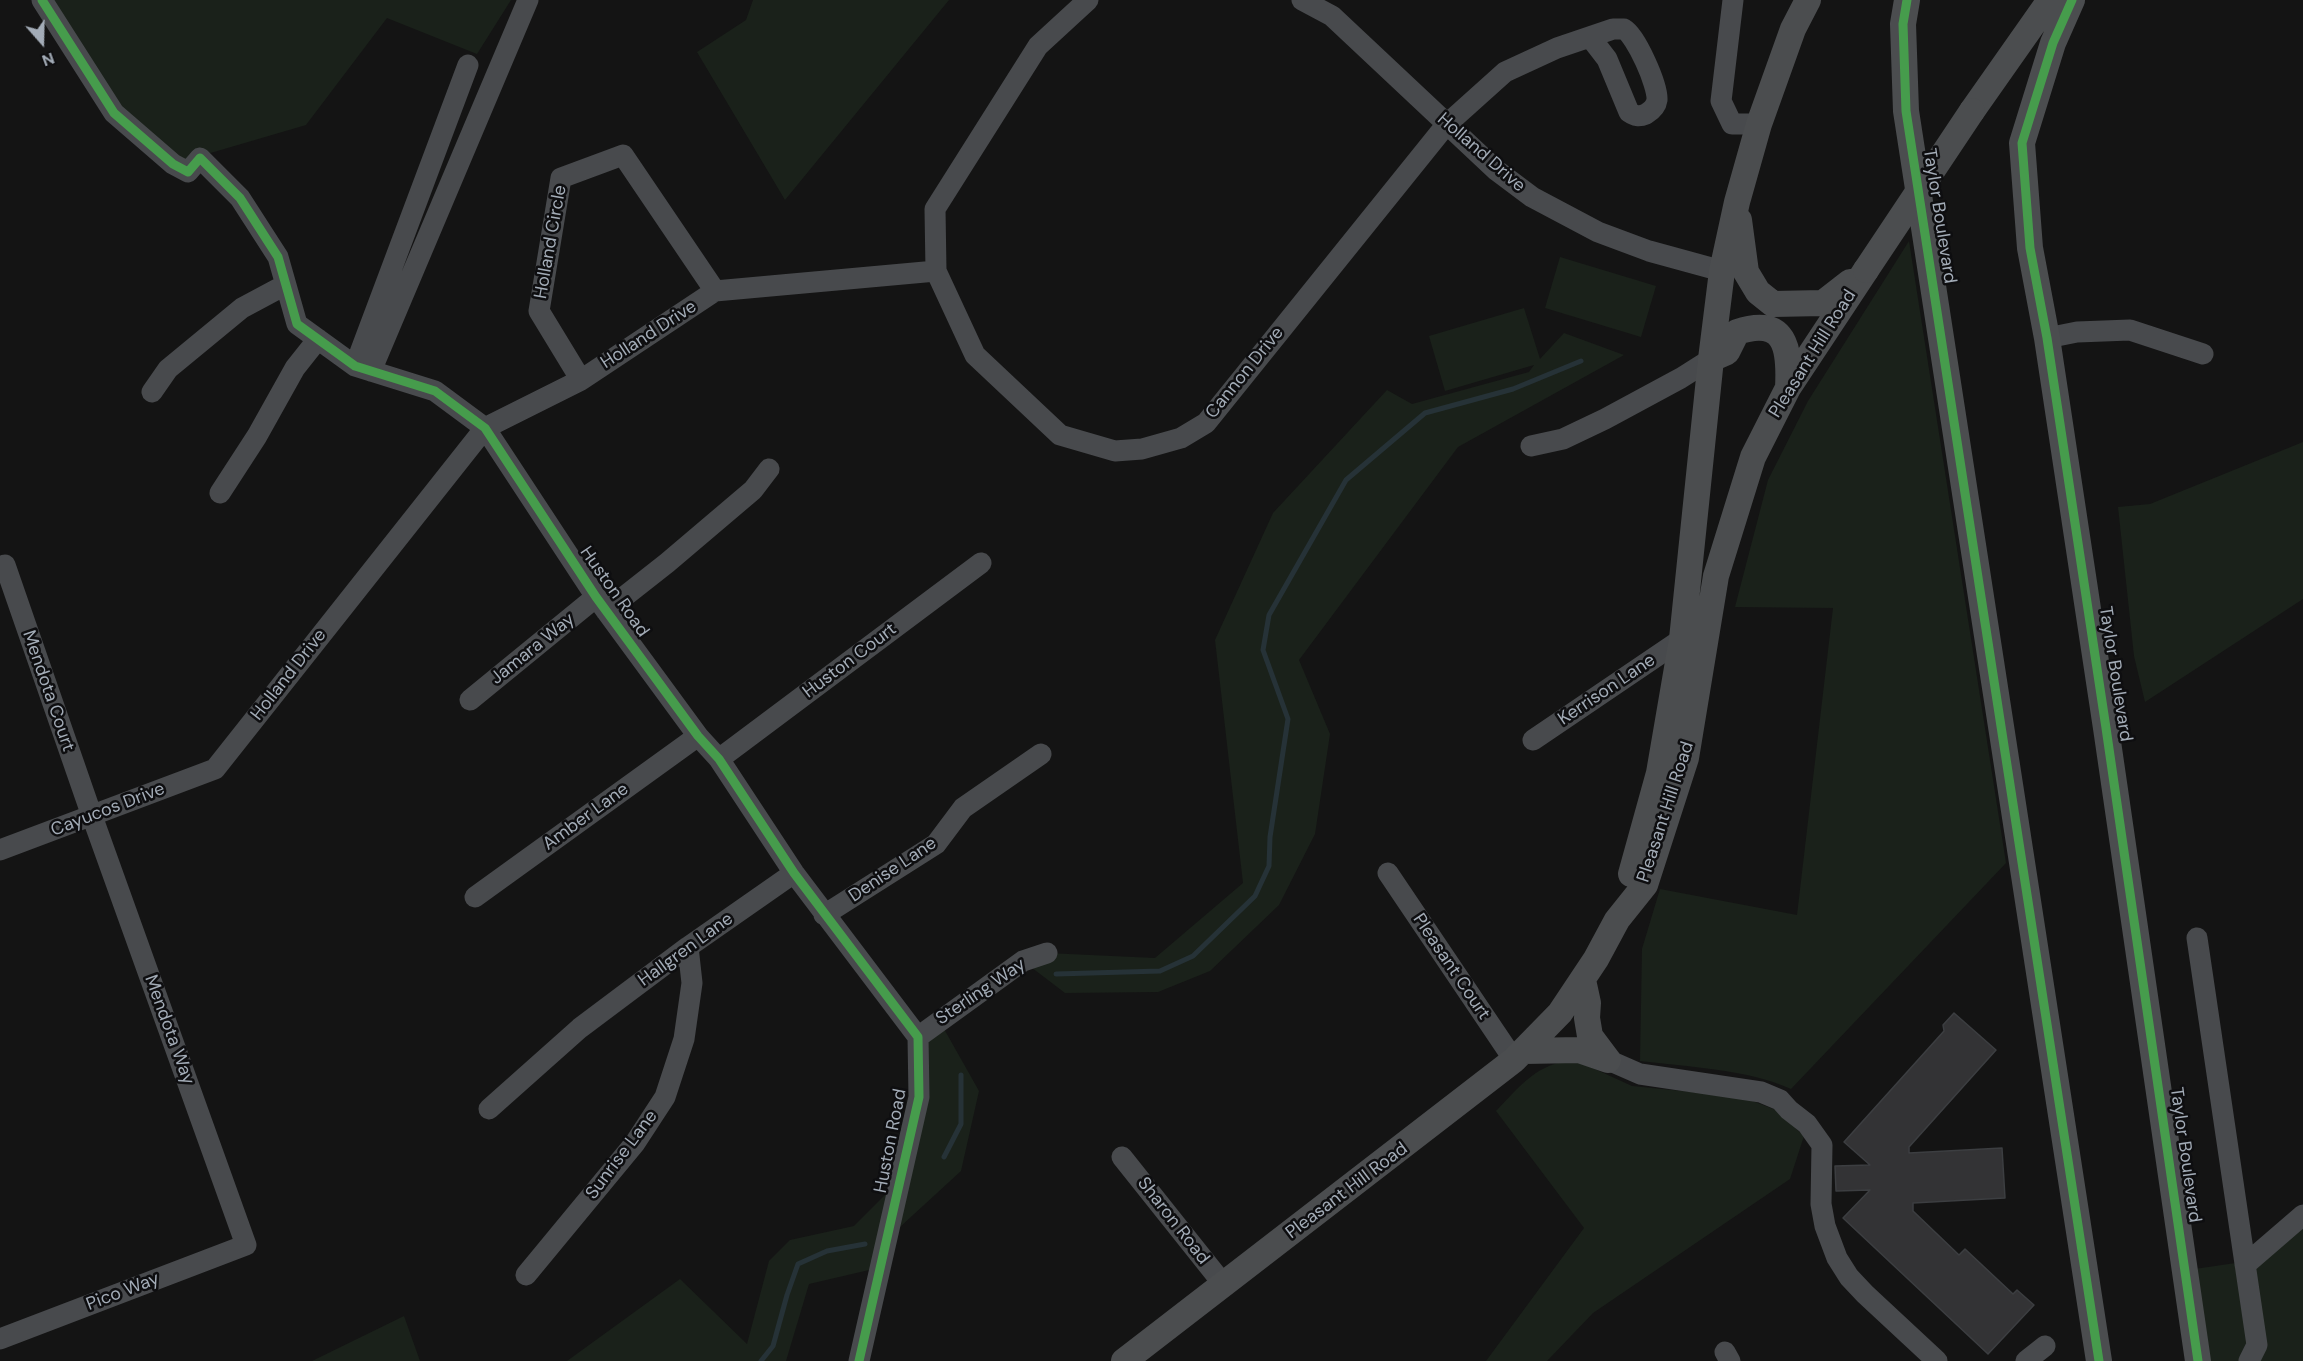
<!DOCTYPE html>
<html>
<head>
<meta charset="utf-8">
<style>
  body { margin:0 }
  #map { position:relative; width:2303px; height:1361px; overflow:hidden; background:#141414; font-family:"DM Sans",sans-serif }
  canvas { display:block }
  .north { position:absolute; left:12px; top:12px; width:60px; height:60px; -webkit-text-stroke:4px #0e0e10; paint-order:stroke; rotate:160deg; font-size:16px; font-weight:700; line-height:24px; text-align:center; color:#a3acb7 }
  .north::after { content:''; display:block; margin:auto; width:21px; height:27px; background:#a3acb7; clip-path:polygon(50% 0,100% 100%,50% 72%,0 100%) }
</style>
</head>
<body>
<div id="map">
<canvas width="2303" height="1361"></canvas>
<div class="north">N</div>
</div>
<script>
const ctx = document.querySelector('canvas').getContext('2d');
ctx.lineJoin = 'round';
function fill(path, color) {
  ctx.fillStyle = color;
  ctx.fill(path, 'evenodd');
}
function trace(path, color, width, dash) {
  ctx.strokeStyle = color;
  ctx.lineWidth = width;
  ctx.lineCap = dash ? 'butt' : 'round';
  ctx.setLineDash(dash || []);
  ctx.stroke(path);
}
function label(font, color, halo, rows, align = 'center') {
  ctx.font = font + ' "DM Sans",sans-serif';
  ctx.lineWidth = 5;
  ctx.setLineDash([]);
  ctx.textBaseline = 'middle';
  ctx.strokeStyle = halo;
  ctx.fillStyle = color;
  for (const [text, x, y, turn = 0] of rows) {
    ctx.save();
    ctx.translate(x, y);
    ctx.rotate((+turn || 0) * Math.PI / 180);
    ctx.textAlign = isNaN(turn) ? turn : align;
    if (halo) ctx.strokeText(text, 0, 0);
    ctx.fillText(text, 0, 0);
    ctx.restore();
  }
}
const green = new Path2D(`
  M42,0H511L477,54L387,18L306,125L173,164L114,113Z
  M753,0H949L785,200L697,52L746,20Z
  M1909,241L2006,863L1791,1089C1747,1069 1687,1067 1640,1061L1642,949L1660,889L1797,915L1833,608L1735,607L1768,480L1808,401Z
  M1560,257L1656,286L1641,337L1545,308Z
  M1524,308L1540,359L1564,333L1624,355L1458,447L1299,660L1330,734L1315,834L1279,905L1210,971L1158,992L1065,993L1023,961L1047,953L1155,958L1243,883L1215,640L1273,513L1387,390L1412,404L1529,372L1534,365L1445,391L1429,336Z
  M2303,442V599L2145,702L2134,656L2118,507L2150,504Z
  M939,1020L979,1091L961,1171L888,1238L882,1267L809,1284L786,1361H567L680,1279L747,1344L769,1261L790,1240L854,1226L901,1179L918,1037Z
  M1575,1060L1632,1086L1742,1097L1776,1110L1804,1136L1790,1179L1593,1313L1547,1361H1486L1584,1228L1496,1111C1521,1085 1537,1063 1575,1060Z
  M2303,1219V1361H2201L2188,1270L2249,1261Z
  M404,1316L420,1361H312Z`);
const stream = new Path2D(`
  M1056,974L1160,971L1193,956L1255,896L1269,866L1270,837L1288,719L1263,650L1269,615L1346,480L1425,413L1513,389L1581,361
  M944,1157L961,1124V1075
  M761,1361L773,1346L787,1295L798,1264L827,1251L865,1244`);
const building = new Path2D(`
  M1954,1013L1996,1050L1909,1147V1153L2002,1148L2005,1198L1913,1203V1211L1959,1255L1965,1249L2013,1294L2017,1290L2034,1305L1988,1354L1843,1218L1870,1190L1836,1191L1835,1166L1870,1165L1844,1142L1944,1031L1943,1025Z`);
const minor = new Path2D(`
  M42,0L114,113L173,164L188,172L200,158L240,198L278,257L297,324L355,366L435,391L485,428L596,597L698,736L719,759L794,873L918,1037L919,1097L859,1361
  M1302,0L1332,16L1496,170L1532,197L1598,232L1649,251L1722,271
  M1733,0L1721,101L1732,124H1759
  M936,271L975,355L1060,435L1115,451L1142,449L1181,438L1206,423L1446,125L1505,72L1557,48L1613,29H1624C1636,36 1658,85 1657,100C1656,107 1651,111 1646,114C1639,117 1635,116 1629,112L1607,59L1590,37
  M2047,338L2077,332L2130,330L2203,354
  M355,366L468,65
  M371,371L528,0
  M581,380L539,311L561,178L623,155L715,291
  M152,392L168,369L242,308L285,285
  M1531,446L1563,439L1605,419L1681,378L1711,359
  M220,493L257,436L295,368L318,339
  M606,611L667,563L753,490L769,469
  M470,700L596,597
  M1533,740L1682,639
  M719,759L981,563
  M0,850L215,769L485,428L581,380L715,291L936,271L935,209L1038,46L1088,0
  M1388,873L1514,1060
  M475,897L698,736
  M824,915L936,844L963,808L1041,754
  M2197,938L2257,1345L2249,1361
  M918,1037L1023,961L1047,953
  M1608,1060L1640,1074L1761,1092L1780,1100L1789,1110L1807,1124L1822,1145L1821,1204L1825,1226L1837,1258L1849,1277L1865,1294L1937,1361
  M489,1109L580,1028L688,947L794,873
  M1122,1157L1224,1285
  M2245,1265L2303,1215
  M526,1275L635,1143L665,1097L684,1039L692,983L688,947
  M0,1339L246,1245L92,816L5,565
  M1725,1352L1730,1361
  M2026,1361L2045,1346`);
const major = new Path2D(`
  M1907,0L1903,24L1906,111L2099,1361
  M2072,0L2053,43L2022,143L2030,248L2047,338L2106,728L2198,1361
  M1972,111L2050,0
  M1739,220L1746,272L1758,292L1773,304L1823,303L1850,282
  M1711,359L1727,352L1737,332C1786,316 1790,348 1788,388
  M1631,874L1659,773L1682,639L1711,359L1722,271L1737,202L1759,124L1793,29L1808,0
  M1583,980L1588,1003L1587,1018L1590,1036L1608,1060
  M1524,1051L1579,1050L1608,1060
  M1124,1361L1514,1060L1560,1013L1596,959L1617,920L1645,885L1686,758L1716,576L1753,457L1788,388L1866,270`);
const majorBridge = new Path2D(`
  M1866,270L1972,111`);
const cycleway = new Path2D(`
  M42,0L114,113L173,164L188,172L200,158L240,198L278,257L297,324L355,366L435,391L485,428L596,597L698,736L719,759L794,873L918,1037L919,1097L859,1361
  M1907,0L1903,24L1906,111L2099,1361
  M2072,0L2053,43L2022,143L2030,248L2047,338L2106,728L2198,1361`);
const streetNames = [
  ["Holland Drive",1481,153,41],
  ["Taylor Boulevard",1939,216,81],
  ["Holland Circle",551,242,-80],
  ["Holland Drive",649,335,-33],
  ["Pleasant Hill Road",1813,354,-58],
  ["Cannon Drive",1245,373,-51],
  ["Huston Road",614,592,55],
  ["Jamara Way",533,649,-39],
  ["Huston Court",850,661,-37],
  ["Taylor Boulevard",2115,674,81],
  ["Holland Drive",289,675,-52],
  ["Kerrison Lane",1607,690,-34],
  ["Mendota Court",48,691,71],
  ["Cayucos Drive",108,810,-21],
  ["Pleasant Hill Road",1666,812,-72],
  ["Amber Lane",586,817,-36],
  ["Denise Lane",893,870,-34],
  ["Hallgren Lane",686,950,-36],
  ["Pleasant Court",1451,967,56],
  ["Sterling Way",981,992,-34],
  ["Mendota Way",169,1030,70],
  ["Huston Road",891,1141,-79],
  ["Sunrise Lane",622,1155,-53],
  ["Taylor Boulevard",2185,1155,82],
  ["Pleasant Hill Road",1347,1191,-37],
  ["Sharon Road",1173,1221,52],
  ["Pico Way",123,1292,-21]
];
fill(green, '#1a211a');
trace(stream, '#263237', 5);
fill(building, '#333335');
trace(building, '#3c3e41', 1.5);
trace(minor, '#484a4d', 21);
trace(major, '#4b4d4f', 26);
trace(majorBridge, '#4b4d4f', 26);
trace(cycleway, '#469c4c', 9);
label('18px', '#a3acb7', '#0e0e10', streetNames);
</script>
</body>
</html>
